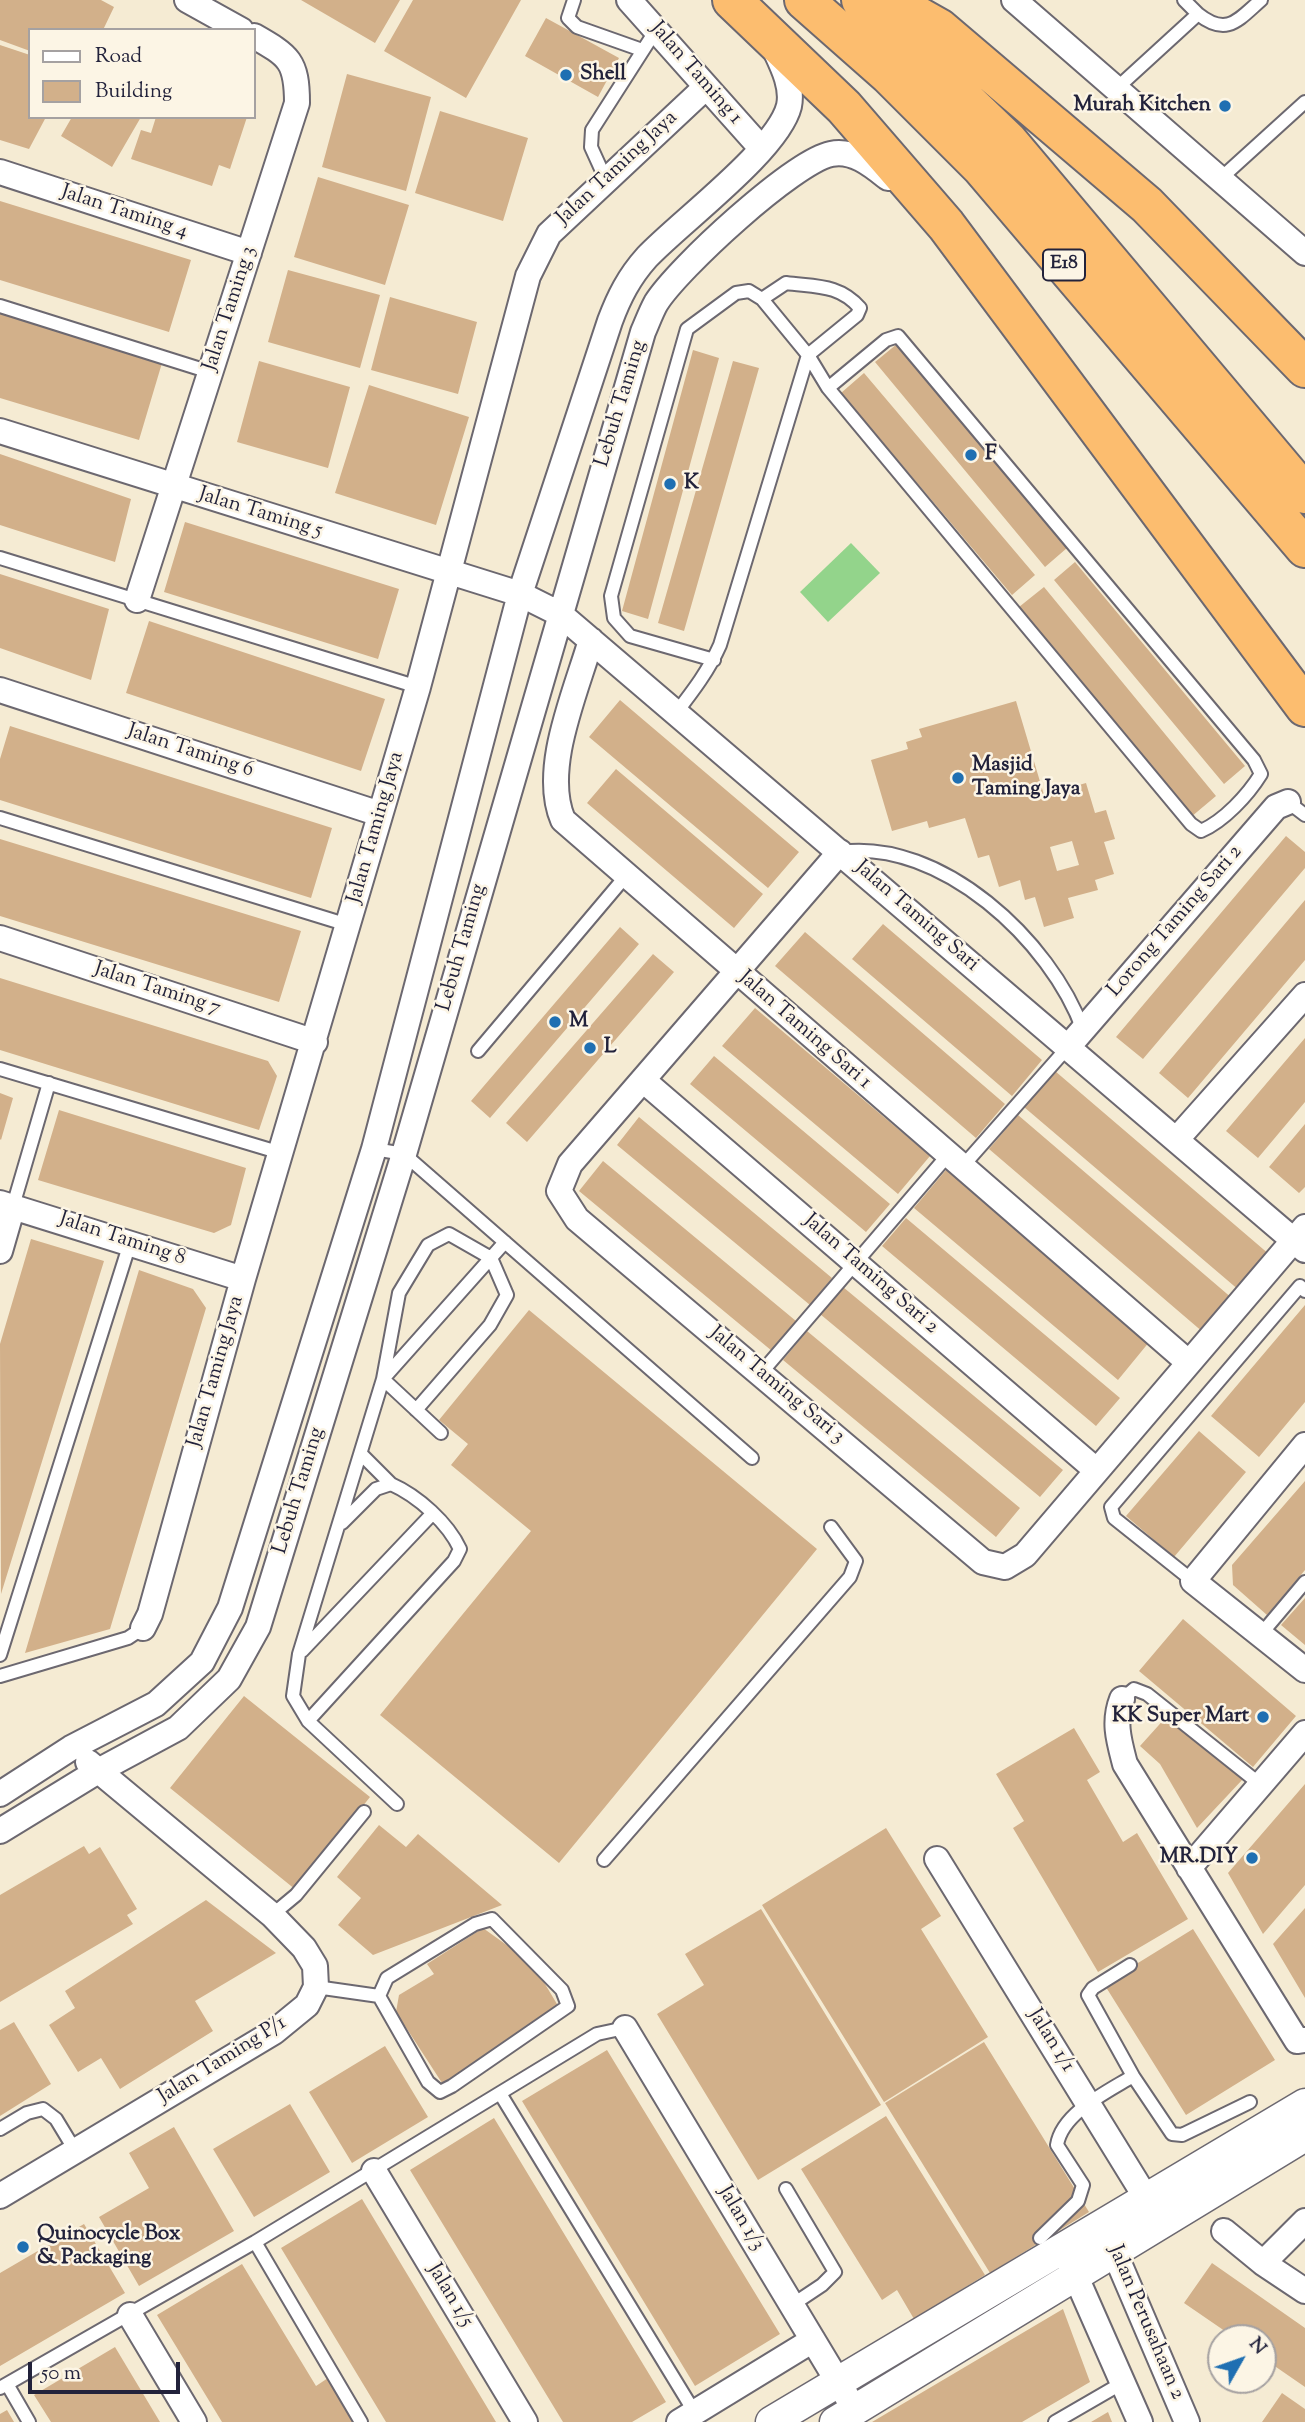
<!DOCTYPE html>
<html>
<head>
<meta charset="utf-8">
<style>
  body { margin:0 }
  #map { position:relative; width:1305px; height:2422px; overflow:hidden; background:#f5ebd3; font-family:"Sorts Mill Goudy",serif }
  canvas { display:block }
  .legend { position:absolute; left:28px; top:28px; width:228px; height:91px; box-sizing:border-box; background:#fcf5e5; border:2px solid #a5a1a1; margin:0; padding:9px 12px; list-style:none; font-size:21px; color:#22223b }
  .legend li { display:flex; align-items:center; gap:14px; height:35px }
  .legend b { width:35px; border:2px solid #a5a1a1 }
  .north { position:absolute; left:1207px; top:2324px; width:70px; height:70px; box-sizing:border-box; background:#fcf5e5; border:2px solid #a5a1a1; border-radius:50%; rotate:50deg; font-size:19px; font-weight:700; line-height:28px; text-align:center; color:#22223b }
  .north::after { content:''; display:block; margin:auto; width:24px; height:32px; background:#1f6fb2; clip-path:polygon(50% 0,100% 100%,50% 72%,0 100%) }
  .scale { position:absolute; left:28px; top:2362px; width:152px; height:32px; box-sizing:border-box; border:4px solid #22223b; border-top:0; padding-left:9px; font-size:21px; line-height:24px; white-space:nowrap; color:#22223b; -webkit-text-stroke:5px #fcf5e5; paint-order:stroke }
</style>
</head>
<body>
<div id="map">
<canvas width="1305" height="2422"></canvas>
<ul class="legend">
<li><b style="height:9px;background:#fff"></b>Road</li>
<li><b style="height:19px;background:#d2b08a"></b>Building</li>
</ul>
<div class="north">N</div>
<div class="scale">50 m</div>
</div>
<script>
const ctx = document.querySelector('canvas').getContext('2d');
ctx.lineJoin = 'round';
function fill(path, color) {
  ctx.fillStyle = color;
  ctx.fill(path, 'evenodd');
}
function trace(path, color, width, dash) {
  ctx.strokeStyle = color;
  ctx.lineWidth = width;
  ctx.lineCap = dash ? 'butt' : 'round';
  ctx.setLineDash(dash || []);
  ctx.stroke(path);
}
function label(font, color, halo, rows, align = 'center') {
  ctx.font = font + ' "Sorts Mill Goudy",serif';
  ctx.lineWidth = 5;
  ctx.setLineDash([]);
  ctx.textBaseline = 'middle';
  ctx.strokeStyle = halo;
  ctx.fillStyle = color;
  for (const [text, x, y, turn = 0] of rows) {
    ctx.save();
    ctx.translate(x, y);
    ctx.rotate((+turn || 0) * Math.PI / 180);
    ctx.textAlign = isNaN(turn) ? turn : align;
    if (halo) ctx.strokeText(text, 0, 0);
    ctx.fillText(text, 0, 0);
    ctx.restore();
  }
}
const green = new Path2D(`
  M851,543L880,573L828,622L800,592Z`);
const building = new Path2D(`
  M0,0H101L114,7L103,30H30V51L0,40Z
  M301,0H400L375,43Z
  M413,0H521L466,98L384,51Z
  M546,18L619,58L598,97L525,56Z
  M0,45L30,55V117H46L29,149L0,140Z
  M347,74L431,97L406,191L322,167Z
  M440,111L528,138L503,221L415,193Z
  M72,117H141L112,167L61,136Z
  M156,117H247L230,169L219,165L212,186L131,159L141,130L151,133Z
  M318,177L409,205L385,285L294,257Z
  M0,201L191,260L169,332L0,280Z
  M288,270L380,295L360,368L268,342Z
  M390,297L477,322L458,394L371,370Z
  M0,313L162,363L139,440L0,398Z
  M897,344L1067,548L1045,567L875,362Z
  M693,350L719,358L648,619L622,611Z
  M259,361L350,387L328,468L237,442Z
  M733,361L759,368L684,631L658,623Z
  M864,373L1035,575L1012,595L841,393Z
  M369,385L469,417L436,525L335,493Z
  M0,454L131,499L115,562L0,525Z
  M185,522L399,589L378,659L164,592Z
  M1075,562L1245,766L1224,784L1054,580Z
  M0,574L109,609L91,680L0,648Z
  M1044,587L1216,796L1191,817L1019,607Z
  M149,621L385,699L361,771L126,693Z
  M620,700L799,852L768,888L589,737Z
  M1016,701L1044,795L1086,783L1095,813L1106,810L1115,839L1104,842L1114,874L1095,880L1098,890L1068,898L1074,918L1044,927L1035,897L1025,900L1020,880L999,887L989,855L978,858L965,818L929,828L927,821L892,831L871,760L908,749L906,742L922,737L919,729ZM1072,841L1079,865L1057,871L1050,847Z
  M10,726L332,828L311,898L0,800V759Z
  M616,769L763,894L734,928L587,803Z
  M1286,836L1305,852V868L1143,1059L1116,1037Z
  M0,839L301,931L279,1002L0,916Z
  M1305,900V960L1188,1098L1159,1073Z
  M883,924L1042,1060L1012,1096L852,959Z
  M620,927L639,944L490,1118L471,1101Z
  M805,932L1005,1104L976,1138L775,966Z
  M653,954L674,972L527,1142L506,1123Z
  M0,978L268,1061L277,1076L259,1130L0,1050Z
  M755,1008L930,1156L898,1194L722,1046Z
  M1305,1038V1102L1258,1158L1226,1131Z
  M714,1056L890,1204L866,1232L690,1084Z
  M1055,1071L1270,1255L1240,1291L1024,1107Z
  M0,1093L13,1098L1,1140L0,1139Z
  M59,1110L246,1168L231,1225L214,1233L38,1180Z
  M1018,1115L1233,1299L1204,1333L989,1149Z
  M639,1117L832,1278L810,1305L617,1145Z
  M1305,1124V1187L1299,1193L1269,1167Z
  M603,1161L796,1321L772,1351L579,1191Z
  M946,1170L1150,1341L1118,1380L914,1208Z
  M906,1218L1120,1398L1096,1426L882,1246Z
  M31,1239L104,1261L1,1594L0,1344Z
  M139,1270L193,1289L206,1308L110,1629L25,1653Z
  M843,1287L1063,1470L1040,1497L820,1314Z
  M1305,1305V1402L1259,1457L1211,1416Z
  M529,1310L817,1549L559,1863L380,1715L531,1531L451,1465L468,1444L439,1420Z
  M807,1331L1020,1508L996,1537L783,1360Z
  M1199,1431L1246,1472L1174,1557L1126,1516Z
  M1305,1481V1570L1267,1615L1233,1585L1232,1565Z
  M1305,1598V1645L1281,1625Z
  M1183,1619L1296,1716L1253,1767L1139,1671Z
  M244,1696L370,1797L296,1890L170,1788Z
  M1167,1716L1243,1779L1197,1828L1160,1764L1140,1746Z
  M1074,1728L1100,1772L1087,1780L1123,1842L1137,1833L1188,1919L1098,1972L1013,1828L1024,1821L996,1774Z
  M1305,1784V1885L1263,1934L1228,1873Z
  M379,1825L406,1847L418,1834L502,1905L373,1955L338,1925L361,1898L337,1877Z
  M886,1828L941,1916L921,1929L988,2037L884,2102L762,1905Z
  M84,1846L89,1854L100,1847L137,1909L127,1915L133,1924L0,2002V1895Z
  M206,1900L276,1953L195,2001L213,2031L120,2089L101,2058L78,2072L49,2025L75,2008L65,1991Z
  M1305,1908V1998L1273,1944Z
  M761,1909L881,2105L758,2180L657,2014L704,1985L685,1954Z
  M483,1928L533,1964L560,2009L444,2086L396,2012L399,1995L434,1974L427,1964Z
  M1193,1929L1275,2060L1186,2115L1104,1984Z
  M14,2022L51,2084L0,2116V2030Z
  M984,2042L1089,2212L990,2273L885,2103Z
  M385,2046L428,2117L352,2163L309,2092Z
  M607,2050L780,2334L695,2386L522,2101Z
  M290,2104L330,2172L254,2217L213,2149Z
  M886,2116L985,2275L914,2319L897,2290L882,2300L801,2169Z
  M494,2118L666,2402L632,2422H563L410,2170Z
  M174,2127L234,2231L139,2286L99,2217L149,2188L129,2153Z
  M362,2199L496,2422H386L281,2248Z
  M84,2224L125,2293L0,2366V2273Z
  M1212,2263L1305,2328V2387L1263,2358V2338H1235L1184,2303Z
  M242,2264L316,2386L328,2378L354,2422H222L157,2315Z
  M1063,2309L1090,2382L1022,2422H872Z
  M115,2347L160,2422H51L34,2395Z
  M1282,2393L1305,2409V2422H1262Z
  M7,2410L14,2422H0V2414Z
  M1108,2412L1112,2422H1091Z`);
const service = new Path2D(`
  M574,0L568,18L577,27L642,50
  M1184,0L1198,14
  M1116,89L1198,14C1227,37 1238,20 1261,0
  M606,180L591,147L592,130L656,30
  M1219,180L1305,102
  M762,299L786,283C816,287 839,284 860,308L857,315L808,355L828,388L1191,824L1201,831C1224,821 1248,795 1261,774L1254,760L898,336L886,340L828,388
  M0,306L210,372
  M0,558L418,687
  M676,713C693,691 709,670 720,645L808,355L762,299L749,291L736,293L687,329L611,596L614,618L630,636L714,660
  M1288,802L1305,815
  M0,818L348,925
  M840,852C941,838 1051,941 1083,1030
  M478,1051L625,877
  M0,1069L281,1153
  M374,1149L404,1154L752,1458
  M962,1167L1068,1047
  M13,1206L49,1083
  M761,1373L948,1155
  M383,1379L505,1242
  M383,1379L441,1433
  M361,1454L391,1484
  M1193,1581L1114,1518L1111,1507L1300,1286L1305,1291
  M1262,1633L1305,1582
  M302,1651L432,1514
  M0,1655L130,1243
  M0,1676L128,1638L143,1628
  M1122,1699L1134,1689L1147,1694L1261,1785
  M308,1721L454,1561L460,1549C448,1523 418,1496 391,1484L376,1489L342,1523
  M397,1804L308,1721L293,1696L299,1654L383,1379L399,1293L428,1245L449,1234L491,1258L507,1295L490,1325L416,1410
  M604,1860L850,1577L856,1561L831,1527
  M272,1915L296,1895L364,1812
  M492,1919L562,1990L568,2006L452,2086L440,2092L428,2082L379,1996L387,1978L475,1924Z
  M316,1987L379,1996
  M1133,2076L1172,2134L1182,2135L1250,2102
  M501,2095L695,2413
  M0,2129L27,2113L43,2109L56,2119L76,2152
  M786,2189L835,2272L822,2285L792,2305
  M1040,2238L1078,2201L1083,2185L1057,2145C1062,2113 1107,2092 1133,2076L1088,1995L1093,1988L1130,1965
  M255,2242L361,2422
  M7,2384L29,2422
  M0,2388L255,2242L597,2034L625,2028
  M1055,2422L1124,2382`);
const minor = new Path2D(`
  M187,0L241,30
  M629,0L761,148
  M1014,0L1305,253
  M0,172L249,253
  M0,431L520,594L560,614L1305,1250
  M137,600L297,103C297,61 289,56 254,36
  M591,640C576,692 541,769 563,820L1188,1362
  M0,690L380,814
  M840,852L570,1164L559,1191L577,1219L983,1562L1005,1567L1025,1555L1305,1227
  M0,938L315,1042
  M1068,1047L1276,807L1288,802
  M644,1081L1096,1470
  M1176,1140L1305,995
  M0,1203L243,1279
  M0,1251L13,1206
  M1305,1445L1193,1581L1305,1670
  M143,1628L150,1614L243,1279L418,687L528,276L549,234L706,87
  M1122,1699C1113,1722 1119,1741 1125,1764L1297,2041L1305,2040
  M0,1794L71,1748L156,1704L202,1662L230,1608L374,1149L520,594L610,321C619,297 629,277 647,257C680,222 778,150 789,106C793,87 783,67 775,50
  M0,1831L98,1771L178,1728L229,1679L258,1627L404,1154L643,332C647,323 651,312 656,303C678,268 793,162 831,154C853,149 873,166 888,178
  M937,1859L1156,2214
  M1189,1868L1305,1733
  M625,2028L855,2410
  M374,2171L525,2422
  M0,2196L274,2032L307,2005L316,1987L315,1966L304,1948L272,1915L88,1762
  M1224,2231L1263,2263L1305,2221
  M1107,2235L1187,2422
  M1069,2261L1140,2422
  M1263,2263L1305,2291
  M130,2315L194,2422
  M679,2422L813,2340`);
const tertiary = new Path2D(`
  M771,2422L1305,2104
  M835,2422L1305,2136`);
const motorway = new Path2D(`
  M732,0L844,107L946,225L1305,707
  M804,0L889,75L981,167L1305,548
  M861,0L1008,141L1305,494
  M889,0L939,28L1147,205L1305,368`);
const markers = [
  [566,75,7,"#1f6fb2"],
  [1225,106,7,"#1f6fb2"],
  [971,455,7,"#1f6fb2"],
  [670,484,7,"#1f6fb2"],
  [958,778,7,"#1f6fb2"],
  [555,1022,7,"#1f6fb2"],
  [590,1048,7,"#1f6fb2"],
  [1263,1717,7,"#1f6fb2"],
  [1252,1858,7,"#1f6fb2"],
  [23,2247,7,"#1f6fb2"]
];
const shields = [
  [1064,265,42]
];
const shieldNames = [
  ["E18",1064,265]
];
const streetNames = [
  ["Jalan Taming 1",695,74,49],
  ["Jalan Taming Jaya",618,169,-43],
  ["Jalan Taming 4",124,213,18],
  ["Jalan Taming 3",231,309,-72],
  ["Lebuh Taming",622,404,-73],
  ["Jalan Taming 5",260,514,17],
  ["Jalan Taming 6",190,752,18],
  ["Jalan Taming Jaya",377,828,-74],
  ["Jalan Taming Sari",916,917,41],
  ["Lorong Taming Sari 2",1176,922,-49],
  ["Lebuh Taming",463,948,-74],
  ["Jalan Taming 7",157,990,18],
  ["Jalan Taming Sari 1",804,1031,41],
  ["Jalan Taming 8",122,1240,18],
  ["Jalan Taming Sari 2",870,1275,41],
  ["Jalan Taming Jaya",217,1372,-74],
  ["Jalan Taming Sari 3",776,1386,40],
  ["Lebuh Taming",300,1491,-73],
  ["Jalan 1/1",1050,2041,58],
  ["Jalan Taming P/1",223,2061,-32],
  ["Jalan 1/3",740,2219,59],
  ["Jalan 1/5",449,2296,59],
  ["Jalan Perusahaan 2",1145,2323,67]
];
const poiNames = [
  ["Shell",580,75],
  ["Murah Kitchen",1211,106,"right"],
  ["F",985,455],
  ["K",684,484],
  ["Masjid",972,766],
  ["Taming Jaya",972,790],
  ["M",569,1022],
  ["L",604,1048],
  ["KK Super Mart",1249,1717,"right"],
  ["MR.DIY",1238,1858,"right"],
  ["Quinocycle Box",37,2235],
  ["& Packaging",37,2259]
];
fill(green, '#93d48b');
fill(building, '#d2b08a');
trace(service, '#6c6870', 16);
trace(minor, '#6c6870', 28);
trace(tertiary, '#6c6870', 33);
trace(motorway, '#6c6870', 42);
trace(service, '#fff', 12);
trace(minor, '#fff', 24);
trace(tertiary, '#fff', 30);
trace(motorway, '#fcbd6f', 38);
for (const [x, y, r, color] of markers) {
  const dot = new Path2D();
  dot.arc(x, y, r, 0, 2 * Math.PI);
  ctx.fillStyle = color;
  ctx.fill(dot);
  trace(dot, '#fcf5e5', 2.5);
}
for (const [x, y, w] of shields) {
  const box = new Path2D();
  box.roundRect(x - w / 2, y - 15.5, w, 31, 5);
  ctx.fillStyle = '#fcf5e5';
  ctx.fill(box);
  trace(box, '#22223b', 2);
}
label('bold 19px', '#22223b', null, shieldNames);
label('21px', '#22223b', '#fcf5e5', streetNames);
label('bold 21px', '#22223b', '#fcf5e5', poiNames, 'left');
</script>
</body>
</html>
